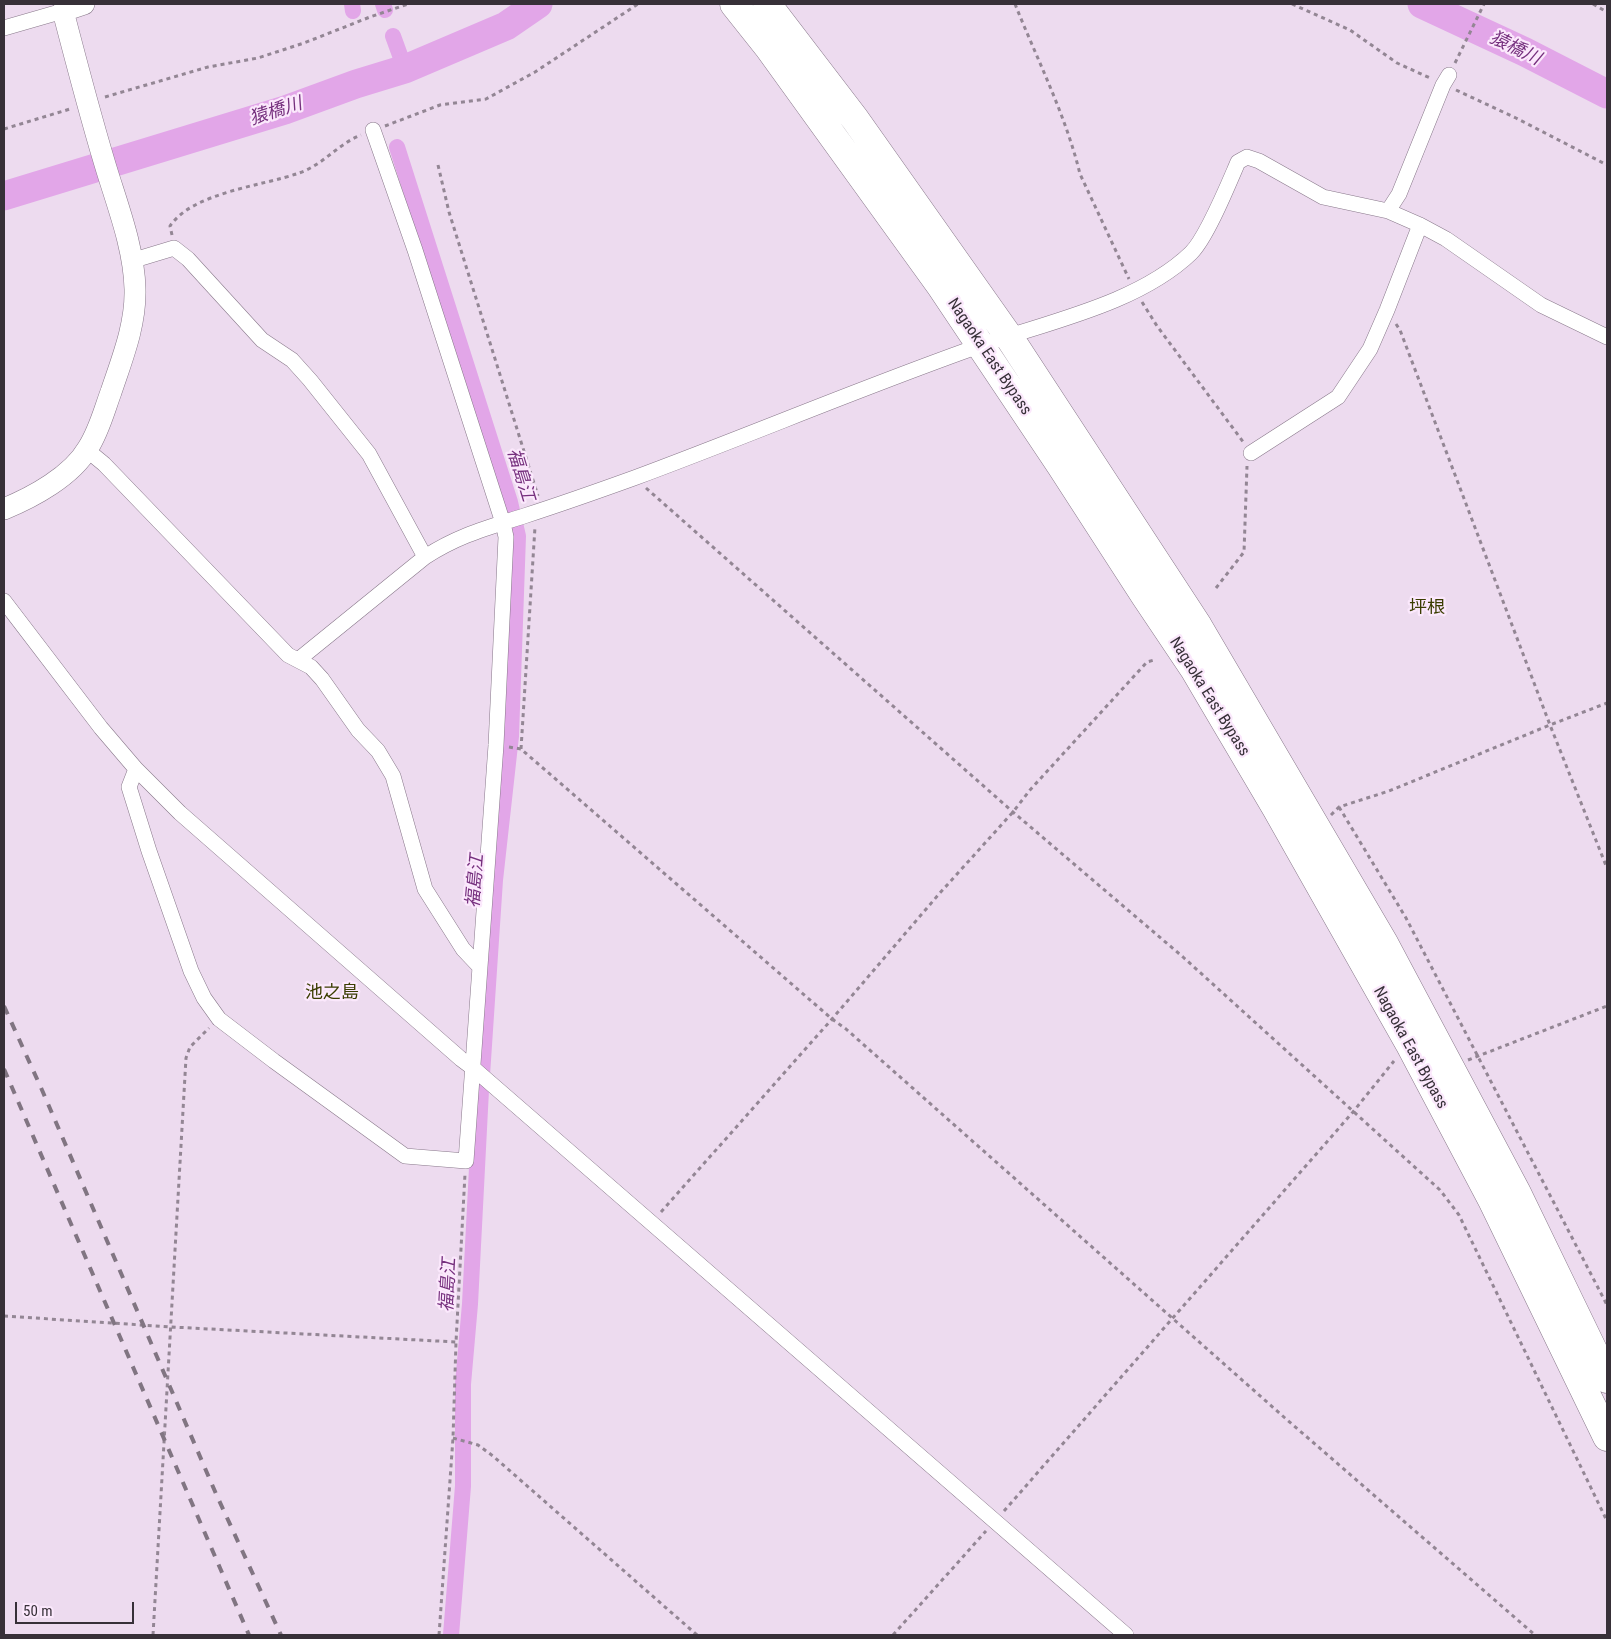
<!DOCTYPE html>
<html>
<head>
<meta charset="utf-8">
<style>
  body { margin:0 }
  #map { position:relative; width:1611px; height:1639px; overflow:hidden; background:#eddbef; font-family:"Roboto Condensed",sans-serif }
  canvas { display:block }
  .frame { position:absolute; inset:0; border:5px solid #373038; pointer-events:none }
  .scale { position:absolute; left:15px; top:1602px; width:119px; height:22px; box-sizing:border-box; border:2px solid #373038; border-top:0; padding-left:6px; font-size:15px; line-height:18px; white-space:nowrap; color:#373038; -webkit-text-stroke:4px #fbe8fc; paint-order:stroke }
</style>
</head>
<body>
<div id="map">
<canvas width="1611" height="1639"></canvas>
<div class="frame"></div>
<div class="scale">50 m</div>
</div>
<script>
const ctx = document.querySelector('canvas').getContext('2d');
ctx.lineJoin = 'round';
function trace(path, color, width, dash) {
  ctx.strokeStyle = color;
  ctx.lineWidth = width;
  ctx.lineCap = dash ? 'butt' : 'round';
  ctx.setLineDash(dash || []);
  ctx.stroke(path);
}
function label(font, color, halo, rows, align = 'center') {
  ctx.font = font + ' "Roboto Condensed","Noto Sans JP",sans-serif';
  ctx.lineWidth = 4.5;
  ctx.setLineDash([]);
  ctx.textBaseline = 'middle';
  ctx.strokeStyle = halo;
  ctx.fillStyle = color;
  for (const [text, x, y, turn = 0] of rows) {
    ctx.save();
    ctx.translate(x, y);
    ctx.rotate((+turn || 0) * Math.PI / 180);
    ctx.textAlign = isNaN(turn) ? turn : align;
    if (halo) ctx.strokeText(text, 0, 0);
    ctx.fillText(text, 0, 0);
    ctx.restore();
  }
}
const canal = new Path2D(`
  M352,4L353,11
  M383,4L385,10
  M393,36L405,69
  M397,147L510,502L518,536L511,736L495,880L481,1090L470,1304L463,1384V1486L451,1635`);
const river = new Path2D(`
  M1422,4L1525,52L1607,94
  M4,196L285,110L356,84L405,69L506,26L538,4`);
const path = new Path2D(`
  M1015,4C1037,59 1066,116 1080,174L1129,279
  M1292,4L1350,30L1397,63L1430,78
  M1593,4L1607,12
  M1455,63L1484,4
  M1456,90L1516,118L1607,165
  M105,97L208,67L258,58L304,43L370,17L408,4
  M385,126L440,105L486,99L535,72L638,4
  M4,129L70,109
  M438,165L449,212L538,496
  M172,235L170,226C193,192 263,186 299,173C323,165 338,144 361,135
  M1142,302L1157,326L1244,443
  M1396,324L1400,330L1550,725L1607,868
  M646,488L1013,812L1183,957L1440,1190L1459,1215L1607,1521
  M1216,588L1244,552L1247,466
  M509,747L521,749L832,1019L846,1029L1285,1418L1535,1635
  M521,749L535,527
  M1339,807L1406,918L1607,1305
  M1331,815L1339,807L1389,791L1550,725L1607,703
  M1468,1060L1607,1006
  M661,1212L832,1019L939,894L1013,812L1030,790L1147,662L1154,660
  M4,1316L172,1327L456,1342
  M453,1438L478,1445L493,1456L697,1635
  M1004,1511L1353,1112L1394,1061
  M153,1635L186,1058L190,1047L209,1028
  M439,1635L453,1438L456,1342L465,1174
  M893,1635L986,1531`);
const street = new Path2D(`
  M4,28L63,11
  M1388,211L1399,194L1443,85L1449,75
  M131,261L174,248L188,259L262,340L292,360L310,380L369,454L425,557
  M87,450L104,464L288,655L311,667L322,679L358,730L378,751L393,776L425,889L463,949L480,967
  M1251,453L1338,397L1370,349L1387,310L1420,225
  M4,601L101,728L136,769L180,813L461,1059L473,1068L1126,1635
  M298,660L425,557C459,535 487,528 524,516C561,504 598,491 634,478C750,435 863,387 979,346C1047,322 1138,304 1191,253C1207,237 1228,185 1238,162L1247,157L1259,161L1323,197L1388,211L1420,225L1446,239L1541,305L1607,337
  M136,769L129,787L149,851L191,971L204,998L219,1019L274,1061L405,1156L466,1161L496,745L506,537L503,523L415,250L373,130`);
const secondary = new Path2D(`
  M4,509C33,497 72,476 88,448C99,431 104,411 111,392C122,359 136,325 135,289C134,246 116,202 104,161C89,111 76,61 63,11L84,4`);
const highway = new Path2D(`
  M734,4L769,48L940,285L1061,466L1145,596L1194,669L1276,808L1409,1043L1492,1200L1607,1437
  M767,4L855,119L1009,337L1198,626L1384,943L1517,1193L1607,1379`);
const rail = new Path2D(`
  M4,1006L42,1090L217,1496L281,1635
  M4,1069L249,1635`);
const streetNames = [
  ["Nagaoka East Bypass",989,357,56],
  ["Nagaoka East Bypass",1209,697,58],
  ["Nagaoka East Bypass",1410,1048,61]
];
const waterNames = [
  ["猿橋川",1515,49,26],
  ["猿橋川",276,112,-18],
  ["福島江",520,475,73],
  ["福島江",476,881,-85],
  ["福島江",449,1285,-87]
];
const neighbourhoodNames = [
  ["坪根",1427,608],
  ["池之島",332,993]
];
trace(canal, '#e2a6e8', 16);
trace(river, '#e2a6e8', 29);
trace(street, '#88788a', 16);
trace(secondary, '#88788a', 22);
trace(highway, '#88788a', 29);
trace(path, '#938694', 3, [4, 4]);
trace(street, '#fff', 15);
trace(secondary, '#fff', 21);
trace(highway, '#fff', 28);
trace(rail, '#817582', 4, [9, 9]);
label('16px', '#373038', '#fbe8fc', streetNames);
label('italic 18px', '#76307e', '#fbe8fc', waterNames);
label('18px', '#3a3d00', '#fbe8fc', neighbourhoodNames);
</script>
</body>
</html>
